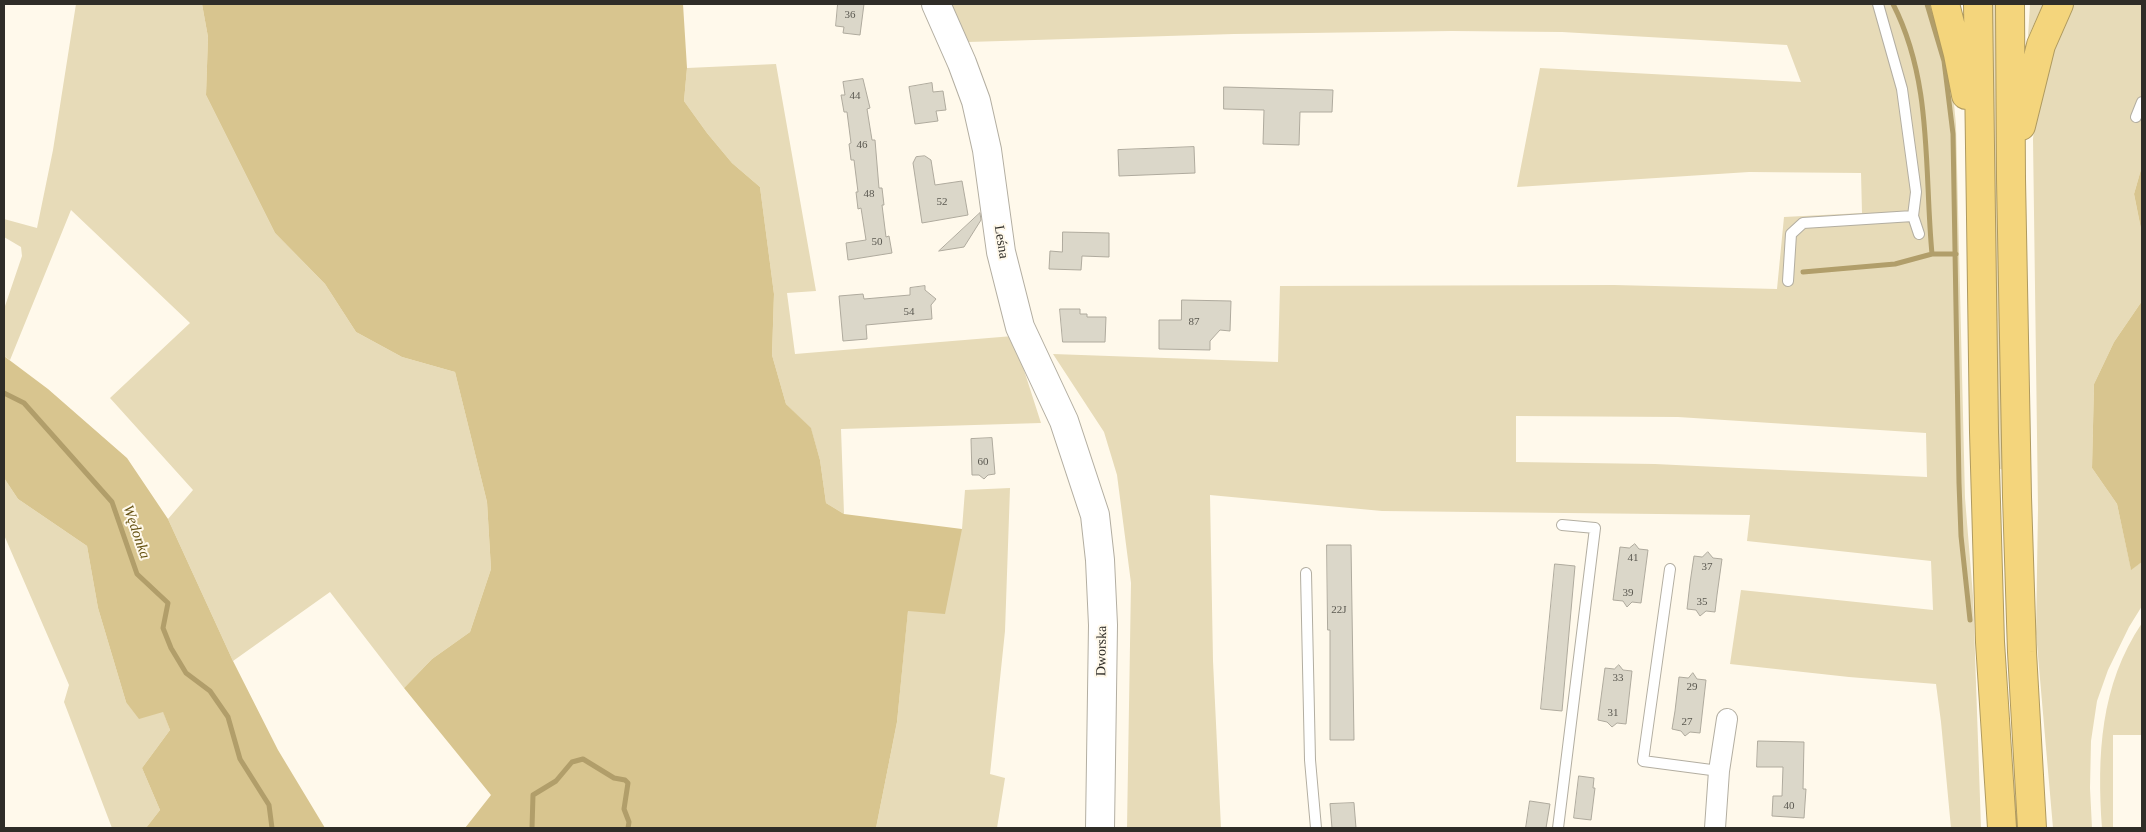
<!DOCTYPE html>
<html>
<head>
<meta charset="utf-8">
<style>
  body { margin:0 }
  #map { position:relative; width:2146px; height:832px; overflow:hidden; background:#fff9eb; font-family:Georgia,serif }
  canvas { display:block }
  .frame { position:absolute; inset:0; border:5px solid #2f2d28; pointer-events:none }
</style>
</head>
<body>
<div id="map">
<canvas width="2146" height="832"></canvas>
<div class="frame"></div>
</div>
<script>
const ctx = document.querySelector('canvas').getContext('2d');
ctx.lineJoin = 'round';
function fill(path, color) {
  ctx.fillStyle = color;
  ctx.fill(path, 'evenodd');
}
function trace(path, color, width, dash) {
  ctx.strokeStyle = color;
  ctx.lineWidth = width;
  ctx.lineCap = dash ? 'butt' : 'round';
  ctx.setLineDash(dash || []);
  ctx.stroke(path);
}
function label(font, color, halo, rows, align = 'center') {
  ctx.font = font + ' Georgia,serif';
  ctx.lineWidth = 4;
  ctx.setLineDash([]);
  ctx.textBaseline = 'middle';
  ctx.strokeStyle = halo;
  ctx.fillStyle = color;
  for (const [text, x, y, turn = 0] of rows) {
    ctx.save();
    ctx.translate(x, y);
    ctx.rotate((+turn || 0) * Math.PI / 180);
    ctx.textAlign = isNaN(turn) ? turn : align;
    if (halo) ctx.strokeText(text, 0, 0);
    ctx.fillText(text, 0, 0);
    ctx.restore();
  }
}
const green = new Path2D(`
  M76,4H202L208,37L206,95L275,233L325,284L356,332L402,357L455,372L487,502L491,569L470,632L432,659L404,688L330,592L233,661L168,519L193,490L110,398L190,323L71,210L10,360L4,356V309L22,256L21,247L4,237V219L37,228L53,150Z
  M949,4H1934L1952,83L1956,125L1965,498L1973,596L1981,828H1951L1941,722L1936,684L1849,677L1730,664L1741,590L1933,610L1931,561L1747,541L1750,515L1382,511L1210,495L1213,661L1221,828H1127L1131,583L1117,475L1104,432L1053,354L1278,362L1280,286L1614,285L1777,289L1784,217L1862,213L1861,173L1749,172L1517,187L1540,68L1801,82L1787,45L1562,32L1452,31L1234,34L968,42ZM1516,416L1678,417L1926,433L1927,477L1655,464L1516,462Z
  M1988,4H1999L2005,470L1995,468Z
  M2030,4H2043L2028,37Z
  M2070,4H2142V166L2134,194L2142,234V301L2114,342L2094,384L2092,468L2117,504L2131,569L2142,562V606L2129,627L2108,670L2097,701L2091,741L2090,788L2092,828H2053L2036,633L2038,509L2033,139L2039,85Z
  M776,64L816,291L787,293L795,354L1013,336L1041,423L841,429L844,514L826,503L820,460L811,429L786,404L772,355L774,294L760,187L732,163L707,133L684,101L687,68Z
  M4,478L18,499L87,546L98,608L126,702L163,711L170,730L142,768L160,810L146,828H112L64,702L69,685L4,535Z
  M1010,488L1005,631L990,774L1005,778L997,828H876L897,722L908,610L962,529L965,490Z
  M2142,623V735H2113V828H2102C2097,756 2100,685 2142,623Z`);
const forest = new Path2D(`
  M202,4H683L687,68L684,101L707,133L732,163L760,187L774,294L772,355L786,404L811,428L820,460L826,503L844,514L962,529L945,614L908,611L897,722L876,828H465L491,795L404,688L432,659L470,632L491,569L487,502L455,372L402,357L356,332L325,284L275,233L206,95L208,37Z
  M2142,166V234L2134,194Z
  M2142,301V562L2131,570L2117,504L2092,468L2094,384L2114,342Z
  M4,356L48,389L127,458L168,519L233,661L278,750L325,828H146L160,810L142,768L170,730L163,712L139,719L126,702L98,608L87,546L18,499L4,478Z`);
const stream = new Path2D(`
  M1893,4C1933,82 1924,170 1932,254H1956
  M1927,4L1944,61L1953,134L1959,483L1961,536L1970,620
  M1803,272L1895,264L1932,254
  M4,393L24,403L112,502L137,574L168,603L163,628L171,648L186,673L210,691L228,717L240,759L269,805L272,828
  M532,828L533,795L556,781L572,762L583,759L614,778L625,780L628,783L624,809L629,822L628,828`);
const building = new Path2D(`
  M838,4H864L860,35L843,33L844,27L836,26Z
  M863,79L870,108L867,109L872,140H875L879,188H882L884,205H882L886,237L889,236L892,253L848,260L846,243L866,240L861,208L858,209L856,192H858L854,160H851L849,144L851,143L847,112H844L841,95H845L843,82Z
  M932,83L933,92L943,91L946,110L936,111L938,121L915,124L909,87Z
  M1224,87L1333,90L1332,112H1300L1299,145L1263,144L1264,110L1224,109Z
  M1194,147L1195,173L1119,176L1118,150Z
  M925,156L931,160L935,185L962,181L968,215L922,223L913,163L916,157Z
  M980,213L981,220L964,247L939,251Z
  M1063,232L1109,233V257L1082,256L1081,270L1049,269L1050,251L1062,252Z
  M925,286V290L936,299L931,305L932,319L866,325L867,339L843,341L839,296L863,294L864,299L910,295V288Z
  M1182,300L1231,301L1230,331L1220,330L1210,341V350L1159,349V320H1181Z
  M1060,309H1080V314H1087V317H1106L1105,342H1063Z
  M992,438L995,474L988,475L984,479L979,475H972L971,439Z
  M1635,544L1639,549L1648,550L1641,603L1632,602L1627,607L1623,601L1613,600L1620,547L1629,548Z
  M1327,545H1351L1354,740H1330V630H1328Z
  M1708,552L1713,558L1722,559L1717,595L1715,612L1706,611L1700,616L1696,610L1687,609L1690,583L1694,556L1702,557Z
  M1555,564L1575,566L1562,711L1541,709Z
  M1619,665L1623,670L1632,671L1626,724L1617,723L1612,727L1607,722L1598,720L1605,668L1614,669Z
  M1693,673L1697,679L1706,680L1700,733L1690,732L1685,736L1681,731L1672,729L1675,711L1679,677L1688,678Z
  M1758,741L1804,742L1803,789H1806L1804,818L1772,816L1773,796H1782L1783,767H1757Z
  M1579,776L1594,778L1593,788H1595L1591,820L1574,818Z
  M1530,801L1550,804L1546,828H1526Z
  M1354,803L1356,828H1332L1330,804Z`);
const lane = new Path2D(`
  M2136,117L2142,102
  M1913,216L1919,234
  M1788,281L1791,234L1803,223L1913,216L1916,192L1902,89L1878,4
  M1670,569L1643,761L1719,771
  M1306,573L1310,760L1316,828
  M1558,828L1595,528L1562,525`);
const street = new Path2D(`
  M1715,828L1719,771L1727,719`);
const secondary = new Path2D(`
  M936,4L962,63L976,101L987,150L1001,252L1020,327L1064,421L1095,515L1100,560L1103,625L1100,828`);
const highway = new Path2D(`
  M1945,4L1958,54L1966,95
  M1978,4L1984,432L1990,642L2002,828
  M2010,4L2011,179L2017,497L2022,652L2032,828
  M2021,126L2041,45L2059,4`);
const numberNames = [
  ["36",850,15],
  ["44",855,96],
  ["46",862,145],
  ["48",869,194],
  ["52",942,202],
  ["50",877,242],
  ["54",909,312],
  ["87",1194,322],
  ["60",983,462],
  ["41",1633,558],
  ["37",1707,567],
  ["39",1628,593],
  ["35",1702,602],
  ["22J",1339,610],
  ["33",1618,678],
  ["29",1692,687],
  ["31",1613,713],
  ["27",1687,722],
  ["40",1789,806]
];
const streetNames = [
  ["Leśna",1001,242,81],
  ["Dworska",1102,651,-89]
];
const waterNames = [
  ["Wędonka",136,532,71]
];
fill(green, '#e7dbb8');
fill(forest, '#d8c58f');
trace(stream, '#b19e6a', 5);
fill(building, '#dbd7c9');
trace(building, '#afaa9d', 1);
trace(lane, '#b3aea1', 12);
trace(street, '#b3aea1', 22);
trace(secondary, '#b3aea1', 30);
trace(highway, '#af9a5f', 30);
trace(lane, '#fff', 10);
trace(street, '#fff', 20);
trace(secondary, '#fff', 28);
trace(highway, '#f4d57c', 28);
label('11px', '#5a5850', null, numberNames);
label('14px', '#2f2d28', '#fff9eb', streetNames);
label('italic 15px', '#655111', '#fff9eb', waterNames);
</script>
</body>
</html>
